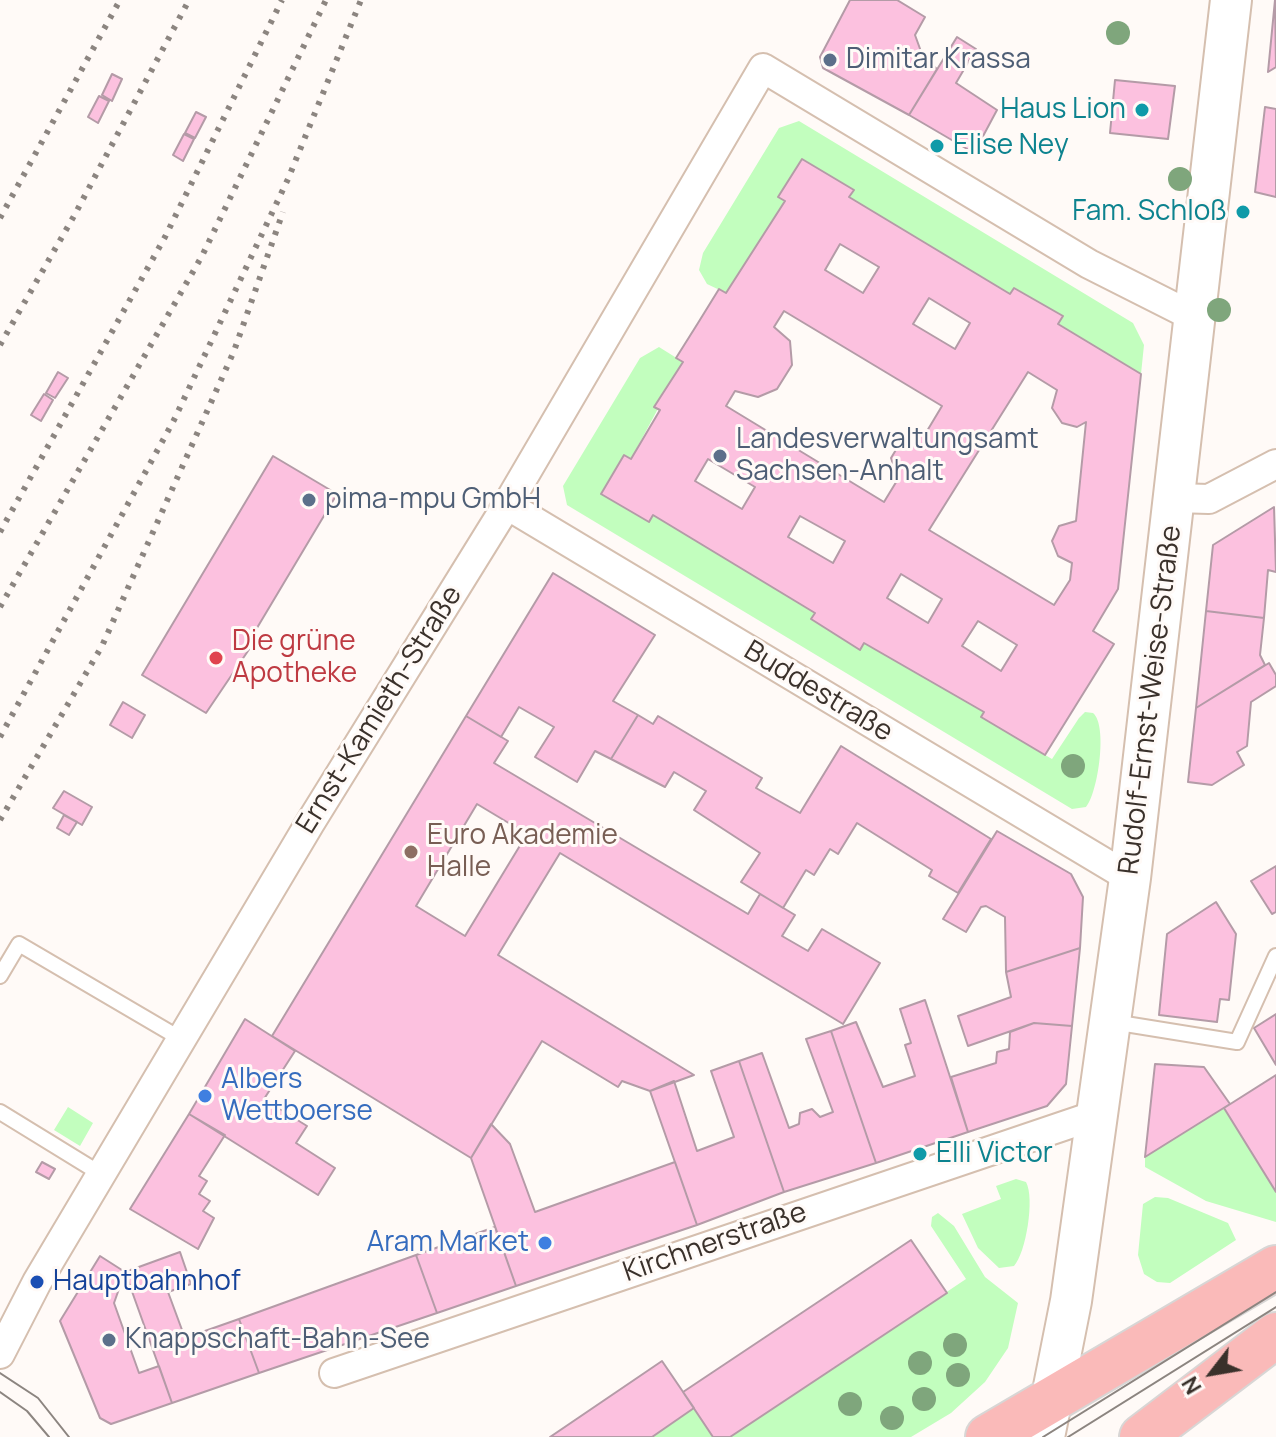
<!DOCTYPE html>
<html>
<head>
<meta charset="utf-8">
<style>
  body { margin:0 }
  #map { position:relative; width:1276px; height:1437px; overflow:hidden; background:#fffaf7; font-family:Manrope,sans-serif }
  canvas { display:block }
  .north { position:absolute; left:1172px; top:1333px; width:80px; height:80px; -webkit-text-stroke:6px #fffaf7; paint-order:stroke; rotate:239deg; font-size:22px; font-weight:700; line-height:32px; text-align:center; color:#3a312b }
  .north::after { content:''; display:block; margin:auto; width:28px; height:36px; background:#3a312b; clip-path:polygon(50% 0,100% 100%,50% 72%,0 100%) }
</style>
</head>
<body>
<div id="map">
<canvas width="1276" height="1437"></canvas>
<div class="north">N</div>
</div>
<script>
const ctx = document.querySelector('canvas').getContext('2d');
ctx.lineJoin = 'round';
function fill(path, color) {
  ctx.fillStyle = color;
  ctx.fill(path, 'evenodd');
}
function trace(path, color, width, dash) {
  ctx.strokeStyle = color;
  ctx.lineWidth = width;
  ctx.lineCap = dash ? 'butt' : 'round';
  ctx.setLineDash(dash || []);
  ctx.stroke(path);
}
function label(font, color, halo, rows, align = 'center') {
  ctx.font = font + ' Manrope,sans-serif';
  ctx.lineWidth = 6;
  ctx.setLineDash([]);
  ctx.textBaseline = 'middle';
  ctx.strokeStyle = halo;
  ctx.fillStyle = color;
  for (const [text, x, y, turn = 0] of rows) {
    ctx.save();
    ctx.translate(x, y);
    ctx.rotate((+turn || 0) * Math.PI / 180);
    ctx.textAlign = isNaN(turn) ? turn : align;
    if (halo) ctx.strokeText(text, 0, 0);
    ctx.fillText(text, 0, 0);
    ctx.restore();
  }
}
const green = new Path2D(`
  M799,121L1133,323L1144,345L1141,374L1058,324L1062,316L1014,288L1010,294L849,197L853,190L803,159L785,201L726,293L707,284L699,270L703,253L779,128Z
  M659,347L683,362L631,459L625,455L649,522L653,515L815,613L812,620L859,649L864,643L984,712L981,717L1052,759L1079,718L1085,712L1093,713C1108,725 1098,793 1086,807L1072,809L567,505L563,486L640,358Z
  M68,1107L93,1123L80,1146L54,1130Z
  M1224,1108L1276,1192V1222L1206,1201L1145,1167V1157Z
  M1016,1179L1026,1182C1035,1198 1026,1253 1014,1266L999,1268L978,1248L962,1214L1001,1199L996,1186Z
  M1155,1197L1168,1198L1228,1223L1236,1240L1170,1283L1157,1282L1144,1274L1138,1255L1143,1204Z
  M938,1213L954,1226L985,1277L1018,1303L1008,1348L985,1382L951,1413L911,1437H730L966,1279L931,1226L932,1217Z
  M694,1408L713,1437H652Z`);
const building = new Path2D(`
  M850,0H897L925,17L915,35L923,57L937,69L909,115L823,68L820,57Z
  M1275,0L1276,67L1268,72Z
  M957,37L976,49L956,83L997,110L974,153L909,115Z
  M112,74L122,79L112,101L102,95Z
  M1115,80L1175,86L1168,139L1110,133Z
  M99,96L109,101L98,123L88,117Z
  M1265,107L1276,109V197L1255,192Z
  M196,112L206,117L195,138L185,133Z
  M184,134L194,139L183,161L173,155Z
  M802,159L854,190L849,197L1010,294L1014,288L1063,316L1058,324L1141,374L1118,589L1093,631L1114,644L1045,755L981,717L984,712L864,643L860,650L811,619L815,613L653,515L649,522L601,494L624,455L631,459L660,410L654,407L683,362L676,358L698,323L719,289L726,293L785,201L778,197ZM840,244L879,267L863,293L825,270ZM929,298L970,323L955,349L913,324ZM784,311L942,406L927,431L905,435L891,458L898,479L884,502L726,406L735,391L758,397L777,389L792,365L790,341L774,327ZM1028,372L1057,390L1052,408L1062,423L1077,427L1086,422L1076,521L1059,526L1052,541L1058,556L1072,563L1070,580L1054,605L929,530ZM708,459L755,487L742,509L695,481ZM800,516L845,541L833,563L788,537ZM901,574L942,599L928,623L887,598ZM978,621L1017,645L1001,671L962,646Z
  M58,372L68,378L55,398L46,393Z
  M44,394L53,400L41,421L31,415Z
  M273,456L337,494L248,643L252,645L206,713L142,675Z
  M1274,507L1276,572L1268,570L1264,618L1206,611L1213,545Z
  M553,573L655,635L613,701L638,715L611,759L595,751L577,782L535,757L554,727L519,707L501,737L466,716Z
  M1206,611L1264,618L1260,655L1265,665L1196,708Z
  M1269,663L1276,675V686L1251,702L1247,746L1237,752L1244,765L1212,785L1188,782L1196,708Z
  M123,702L145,715L132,738L110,725Z
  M638,715L653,724L658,716L762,778L756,788L800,813L841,746L991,839L958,893L929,876L932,870L857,823L838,854L830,849L814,875L806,870L783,908L741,882L760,853L694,810L706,791L674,772L665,787L611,759Z
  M466,716L508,741L494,763L748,914L760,894L795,915L782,936L808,951L822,929L880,963L843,1024L560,853L498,955L694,1075L650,1091L622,1081L618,1087L542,1041L471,1158L272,1036ZM477,804L527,834L465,936L416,906Z
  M64,791L92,807L82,825L53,808Z
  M64,815L77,822L69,835L57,828Z
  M997,831L1071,874L1083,897L1080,948L1006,972L1005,917L986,906L981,907L966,932L943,919Z
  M1276,866V912L1272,914L1251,881Z
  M1216,902L1236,934L1229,1000L1220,999L1217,1022L1159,1015L1167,934Z
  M1080,948L1072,1026L1034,1023L968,1046L958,1016L1011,997L1006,972Z
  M925,1000L968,1132L876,1163L831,1031L856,1022L883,1087L915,1076L905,1045L911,1043L900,1009Z
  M1276,1014V1065L1254,1028Z
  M245,1019L295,1051L264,1099L307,1126L296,1143L335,1168L318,1195L189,1114Z
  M1034,1023L1072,1026L1066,1084L1047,1106L968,1132L951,1077L996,1063L997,1052L1009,1049L1010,1032Z
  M831,1031L876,1163L784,1192L739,1061L762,1053L789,1128L799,1124L800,1113L812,1109L820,1117L833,1112L806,1039Z
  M739,1061L784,1192L697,1225L650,1091L674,1081L697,1151L734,1137L711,1071Z
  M1155,1064L1204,1067L1230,1104L1145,1157Z
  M1276,1075V1192L1224,1108Z
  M189,1114L225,1135L199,1176L207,1181L199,1194L210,1201L203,1211L214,1218L198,1249L130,1209Z
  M491,1124L510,1144L535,1212L675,1162L697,1225L516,1286L471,1158Z
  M42,1162L55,1169L49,1179L36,1172Z
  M495,1227L516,1286L437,1313L416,1255Z
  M911,1240L947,1293L730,1437H713L683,1392Z
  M180,1252L191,1284L168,1292L185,1338L239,1319L259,1373L172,1403L125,1272Z
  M416,1255L437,1313L259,1373L239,1319Z
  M100,1256L125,1272L114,1303L139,1373L159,1366L172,1403L111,1424L100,1418L60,1321Z
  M662,1361L694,1408L652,1437H550Z`);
const service = new Path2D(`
  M0,976L19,944L181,1039
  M1113,1022L1237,1042L1276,956
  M0,1112L101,1174`);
const minor = new Path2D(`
  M1175,498L1209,499L1276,464
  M507,505L1130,878
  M0,1354L37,1282L310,823L507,505L763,68L1089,264L1196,318
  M334,1373L1096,1115`);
const secondary = new Path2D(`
  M1044,1437L1071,1301L1130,878L1231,0`);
const primary = new Path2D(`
  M988,1437L1276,1268
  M1142,1437L1276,1335`);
const tram = new Path2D(`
  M0,1373L38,1398L69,1437
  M0,1392L27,1411L49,1437
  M1043,1437L1276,1292
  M1068,1437L1276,1307`);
const rail = new Path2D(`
  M0,218L120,0
  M0,345L74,216L189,0
  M0,532L165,237L282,0
  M0,607L202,256L326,0
  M0,737L174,420L288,179L361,0
  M0,820L102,646L234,351L283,212`);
const trees = [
  [1118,33],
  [1180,179],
  [1219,310],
  [1073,766],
  [955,1345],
  [920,1363],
  [958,1375],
  [924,1399],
  [850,1404],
  [892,1418]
];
const markers = [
  [830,60,8,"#5c6f8a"],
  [1142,110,8,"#0f9aa8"],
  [937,146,8,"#0f9aa8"],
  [1243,212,8,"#0f9aa8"],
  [720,456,8,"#5c6f8a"],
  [309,500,8,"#5c6f8a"],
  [216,658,8,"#e0444e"],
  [411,852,8,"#8d6e63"],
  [205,1096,8,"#3f7fe0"],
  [920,1154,8,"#0f9aa8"],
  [545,1243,8,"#3f7fe0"],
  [37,1282,8,"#1a4fb4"],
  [109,1340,8,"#5c6f8a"]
];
const serviceNames = [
  ["Dimitar Krassa",846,60],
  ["Landesverwaltungsamt",736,440],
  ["Sachsen-Anhalt",736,472],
  ["pima-mpu GmbH",325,500],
  ["Knappschaft-Bahn-See",125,1340]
];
const cultureNames = [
  ["Haus Lion",1126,110],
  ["Elise Ney",953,146,"left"],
  ["Fam. Schloß",1227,212],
  ["Elli Victor",936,1154,"left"]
];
const healthNames = [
  ["Die grüne",232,642],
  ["Apotheke",232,674]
];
const streetNames = [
  ["Buddestraße",818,692,31],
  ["Rudolf-Ernst-Weise-Straße",1151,700,-83],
  ["Ernst-Kamieth-Straße",380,710,-58],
  ["Kirchnerstraße",715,1243,-19]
];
const educationNames = [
  ["Euro Akademie",427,836],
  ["Halle",427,868]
];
const shopNames = [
  ["Albers",221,1080],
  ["Wettboerse",221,1112],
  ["Aram Market",529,1243,"right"]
];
const transitNames = [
  ["Hauptbahnhof",53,1282]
];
fill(green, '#c2febe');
fill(building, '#fcc1df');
trace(building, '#b49ba7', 2);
trace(service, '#d5bfaf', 18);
trace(minor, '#d5bfaf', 32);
trace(secondary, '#d5bfaf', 44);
trace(primary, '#d8d6d5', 48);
trace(service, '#fff', 14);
trace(minor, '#fff', 28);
trace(secondary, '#fff', 40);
trace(primary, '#fabab9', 44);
trace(tram, '#8c8580', 2);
trace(rail, '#8c8580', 6, [4, 8]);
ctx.fillStyle = '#7fa67c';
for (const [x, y] of trees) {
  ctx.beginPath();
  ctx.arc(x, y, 12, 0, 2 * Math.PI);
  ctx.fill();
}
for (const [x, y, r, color] of markers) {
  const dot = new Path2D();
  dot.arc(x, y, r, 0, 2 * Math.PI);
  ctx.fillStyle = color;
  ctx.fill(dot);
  trace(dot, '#fffaf7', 3);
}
label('28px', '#4e5e75', '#fffaf7', serviceNames, 'left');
label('28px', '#0d838f', '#fffaf7', cultureNames, 'right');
label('28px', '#be3a42', '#fffaf7', healthNames, 'left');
label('28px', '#3a312b', '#fffaf7', streetNames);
label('28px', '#785e54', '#fffaf7', educationNames, 'left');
label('28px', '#366cbe', '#fffaf7', shopNames, 'left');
label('28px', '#164399', '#fffaf7', transitNames, 'left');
</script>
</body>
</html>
